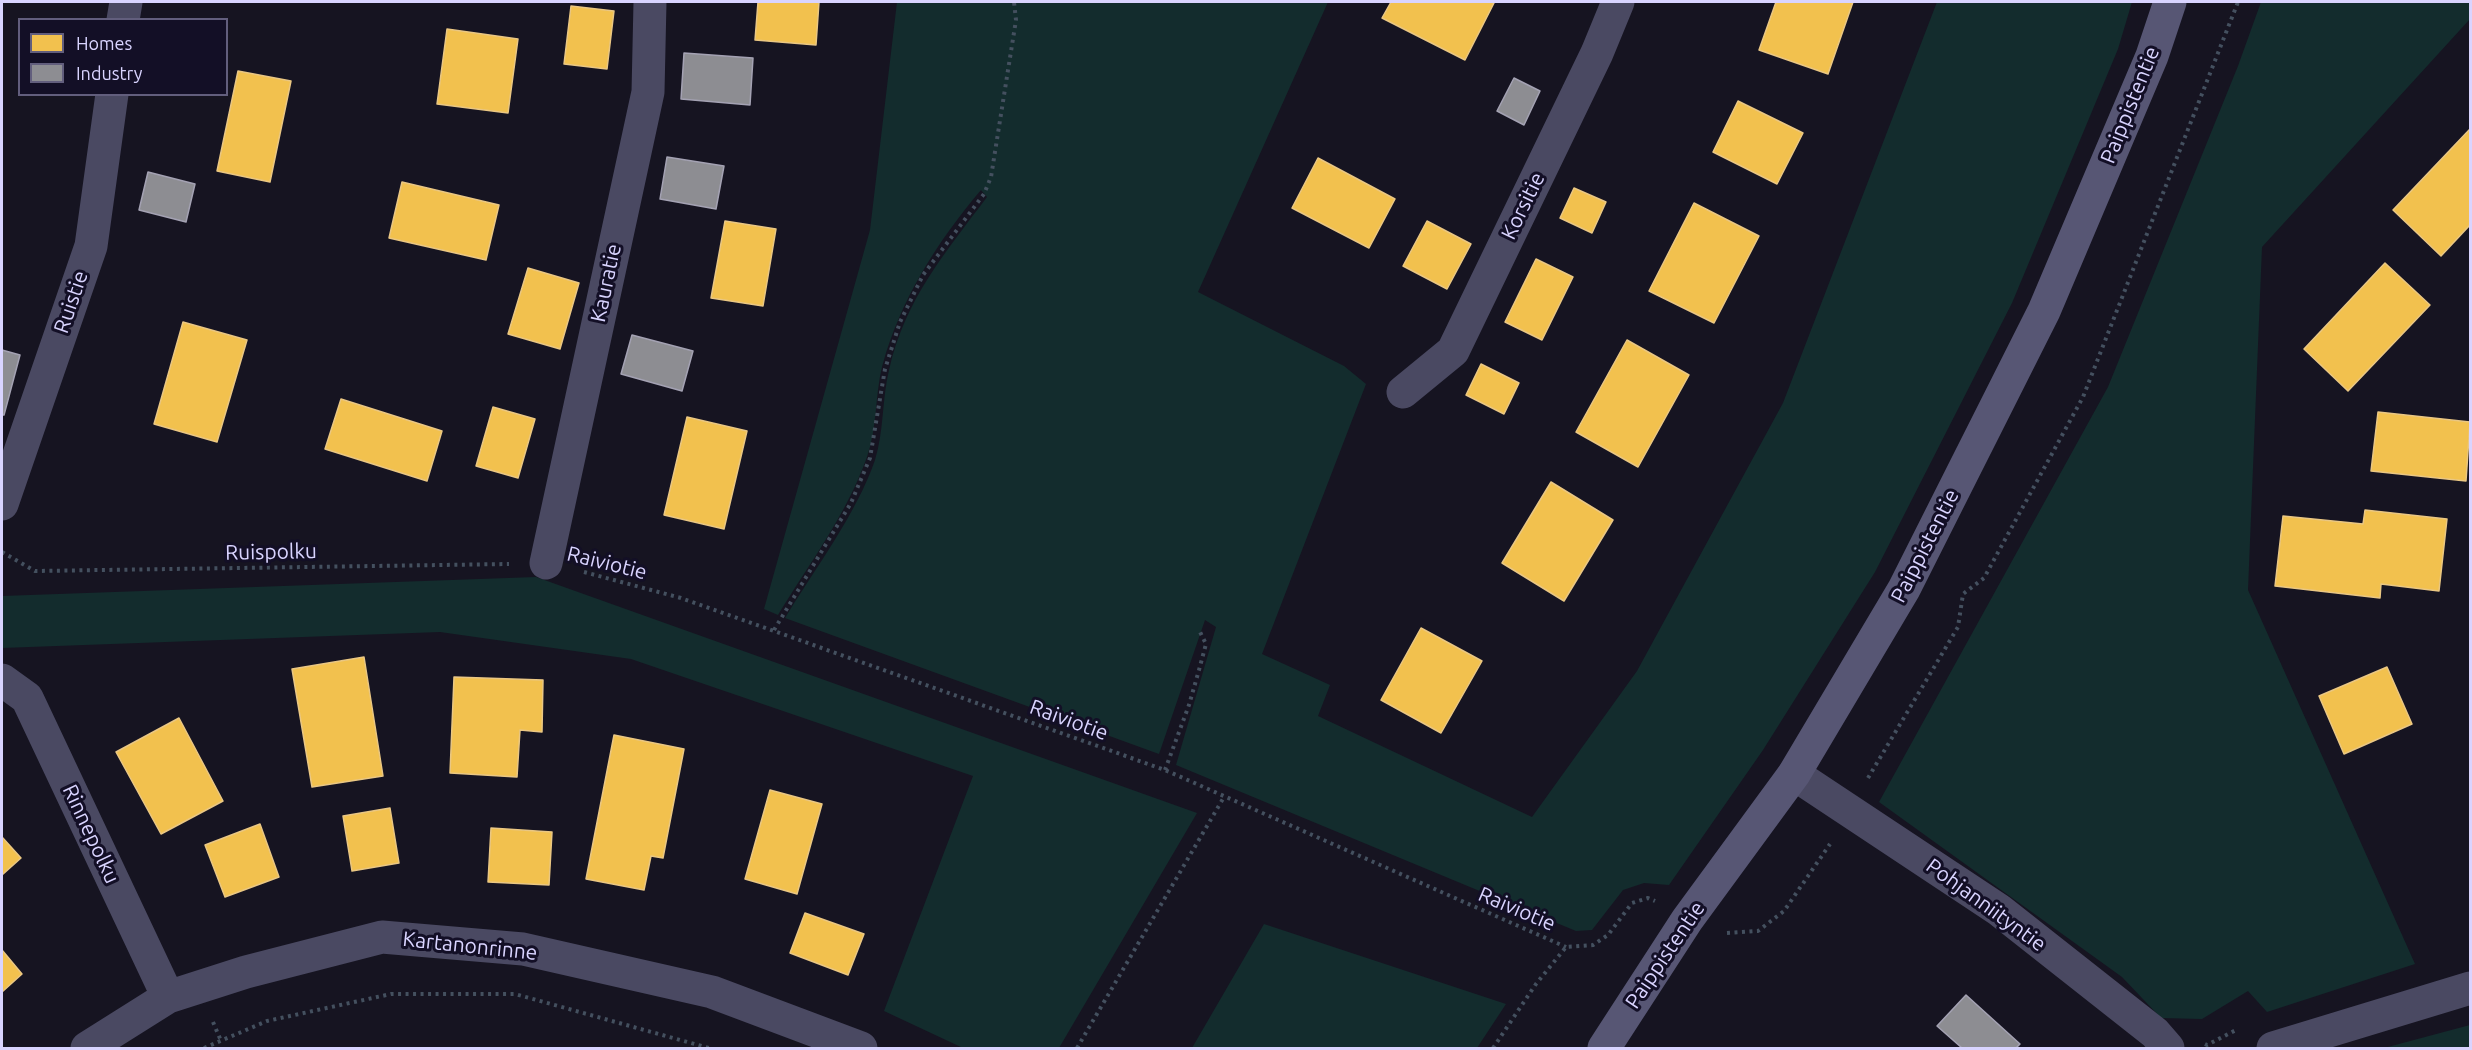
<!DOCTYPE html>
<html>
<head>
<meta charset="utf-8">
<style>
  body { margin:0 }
  #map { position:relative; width:2472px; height:1050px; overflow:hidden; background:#161421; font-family:Ubuntu,sans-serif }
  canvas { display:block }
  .frame { position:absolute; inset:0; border:3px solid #d9d4ff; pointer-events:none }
  .legend { position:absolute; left:18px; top:18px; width:210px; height:78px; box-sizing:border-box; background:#130f26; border:2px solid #625e7d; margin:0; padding:8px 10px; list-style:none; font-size:18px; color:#d9d4ff }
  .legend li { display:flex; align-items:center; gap:12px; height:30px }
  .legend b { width:30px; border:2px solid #625e7d }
</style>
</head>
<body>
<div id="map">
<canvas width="2472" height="1050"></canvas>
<div class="frame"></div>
<ul class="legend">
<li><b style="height:16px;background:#f2c14e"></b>Homes</li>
<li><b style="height:16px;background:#8d8d92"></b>Industry</li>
</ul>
</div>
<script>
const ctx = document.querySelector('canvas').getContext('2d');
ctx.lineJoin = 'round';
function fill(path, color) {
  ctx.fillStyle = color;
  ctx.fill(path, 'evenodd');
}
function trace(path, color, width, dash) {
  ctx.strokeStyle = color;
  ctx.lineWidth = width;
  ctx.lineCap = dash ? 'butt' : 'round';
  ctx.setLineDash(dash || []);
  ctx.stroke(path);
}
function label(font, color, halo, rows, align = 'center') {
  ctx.font = font + ' Ubuntu,sans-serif';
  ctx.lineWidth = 6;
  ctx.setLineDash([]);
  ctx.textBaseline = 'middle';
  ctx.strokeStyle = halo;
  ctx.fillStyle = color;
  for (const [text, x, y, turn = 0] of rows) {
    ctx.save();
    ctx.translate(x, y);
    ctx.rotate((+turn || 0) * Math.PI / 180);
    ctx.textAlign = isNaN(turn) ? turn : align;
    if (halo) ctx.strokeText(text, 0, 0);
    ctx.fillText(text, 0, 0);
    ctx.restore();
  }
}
const green = new Path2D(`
  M897,2H1328L1198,292L1344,366L1366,384L1262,654L1330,685L1318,716L1532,817L1637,671L1783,403L1937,2H2132L2118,49L2012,303L1875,572L1763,750L1669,885L1644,883L1623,890L1592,930L1576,931L1176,765L1216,627L1205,620L1159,754L785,618C814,570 857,513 875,460C884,431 882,399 889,370C905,299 945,253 987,197L981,190C937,242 900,300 882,367C875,396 877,429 867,457C847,514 809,564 778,615L764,609L870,230Z
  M2261,2H2470V19L2262,247L2248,590L2415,964L2267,1012L2248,991L2202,1019L2161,1018L2122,977L1879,802L2108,387L2238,66Z
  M536,577L1197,813L1059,1048H963L884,1011L973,776L631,659L440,632L2,648V596Z
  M1264,924L1506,1004L1477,1048H1192Z
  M2470,1025V1048H2384Z`);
const homes = new Path2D(`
  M758,2H819L816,45L755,40Z
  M1391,2H1491L1494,3L1465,60L1382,18Z
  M1776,2H1853L1828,74L1759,50Z
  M571,6L614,11L607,69L564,64Z
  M447,29L518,39L508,113L437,104Z
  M238,71L291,81L270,182L217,171Z
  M1738,101L1803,133L1777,184L1713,152Z
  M2470,129V225L2441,256L2393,210Z
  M1318,158L1395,199L1369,248L1292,208Z
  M402,182L499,205L486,260L389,238Z
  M1574,188L1606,202L1592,233L1560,218Z
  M1694,203L1759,236L1714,323L1649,291Z
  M725,221L776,229L763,306L711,298Z
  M1427,221L1471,244L1447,289L1403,266Z
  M1536,259L1573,277L1542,340L1505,322Z
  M2385,263L2430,305L2348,391L2304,349Z
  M528,268L579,283L560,349L508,334Z
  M183,322L247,340L217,442L154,424Z
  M1627,340L1689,375L1638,467L1576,432Z
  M1481,364L1519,383L1504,414L1466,395Z
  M341,399L442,431L427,481L325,449Z
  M493,407L535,419L518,478L476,466Z
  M2378,412L2470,422L2466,481L2371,471Z
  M687,417L747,431L724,529L664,515Z
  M1551,482L1613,520L1564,601L1502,563Z
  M2365,510L2447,519L2439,591L2381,584L2380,598L2275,586L2283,516L2363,524Z
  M1421,628L1482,661L1441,733L1381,700Z
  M364,657L383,776L312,787L292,669Z
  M2387,667L2412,724L2344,754L2319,696Z
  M454,677L543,680L542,732L520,730L517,777L450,773Z
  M179,718L223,801L161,834L116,752Z
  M614,735L684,749L663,858L651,856L644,890L586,879Z
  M770,790L822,804L797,894L745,879Z
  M390,808L399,863L352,871L343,816Z
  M260,824L279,877L225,897L205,845Z
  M491,828L552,832L549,885L488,882Z
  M2,837L21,858L2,875Z
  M805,913L864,934L848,975L790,953Z
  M2,950L22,974L2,992Z`);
const industry = new Path2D(`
  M684,53L753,58L750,105L681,99Z
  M1514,78L1540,91L1524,125L1497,111Z
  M667,157L724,166L716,209L660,199Z
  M148,172L195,184L186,222L139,210Z
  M632,335L693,351L682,391L621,374Z
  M2,350L20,355L4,415H2Z
  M1966,995L2020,1044L2016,1048H1962L1937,1026Z`);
const path = new Path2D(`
  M2,552L35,571L509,564
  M584,572L681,598L1165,770L1566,947
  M774,630L851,503L870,458L885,369L900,322L923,275L984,194L991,177L1016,20L1014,2
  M1165,770L1189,705L1199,670L1206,644L1200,632
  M1868,778L1958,627L1963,594L1984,578L2083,397L2238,2
  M1727,933L1758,931L1784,911L1830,844
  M213,1022L221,1041
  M2205,1044L2207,1045L2238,1029
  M204,1048L267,1021L391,994H515L709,1048
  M1077,1048L1224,797
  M1493,1048L1536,984L1566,947L1593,945L1608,935L1632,903L1648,898L1655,901`);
const street = new Path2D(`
  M123,20L126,2
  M1403,392L1453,351L1597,53L1618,2
  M2,504L91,246L112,94
  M546,563L648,92L650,2
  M2,680L27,698L168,997
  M1794,774L1999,910L2155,1033L2168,1048
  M87,1048L168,997L246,972L382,937L523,949L712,992L861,1048
  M2273,1048L2470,988`);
const secondary = new Path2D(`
  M1604,1048L1687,920L1794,774L1904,589L2044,311L2152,56L2170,2`);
const streetNames = [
  ["Paippistentie",2130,105,-68],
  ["Korsitie",1523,206,-64],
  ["Kauratie",606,283,-78],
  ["Ruistie",71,302,-71],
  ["Paippistentie",1925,546,-63],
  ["Ruispolku",271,552,-1],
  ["Raiviotie",607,563,14],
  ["Raiviotie",1069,720,20],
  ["Rinnepolku",91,834,65],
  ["Pohjanniityntie",1986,905,36],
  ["Raiviotie",1517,909,23],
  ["Kartanonrinne",470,946,6],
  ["Paippistentie",1665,955,-56]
];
fill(green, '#132c2d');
fill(homes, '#f2c14e');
trace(homes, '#eac783', 1.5);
fill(industry, '#8d8d92');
trace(industry, '#a4a2b3', 1.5);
trace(path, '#44505f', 4, [3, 4.5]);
trace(street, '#4a4962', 33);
trace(secondary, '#575674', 33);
label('21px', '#d9d4ff', '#130f26', streetNames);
</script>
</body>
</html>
